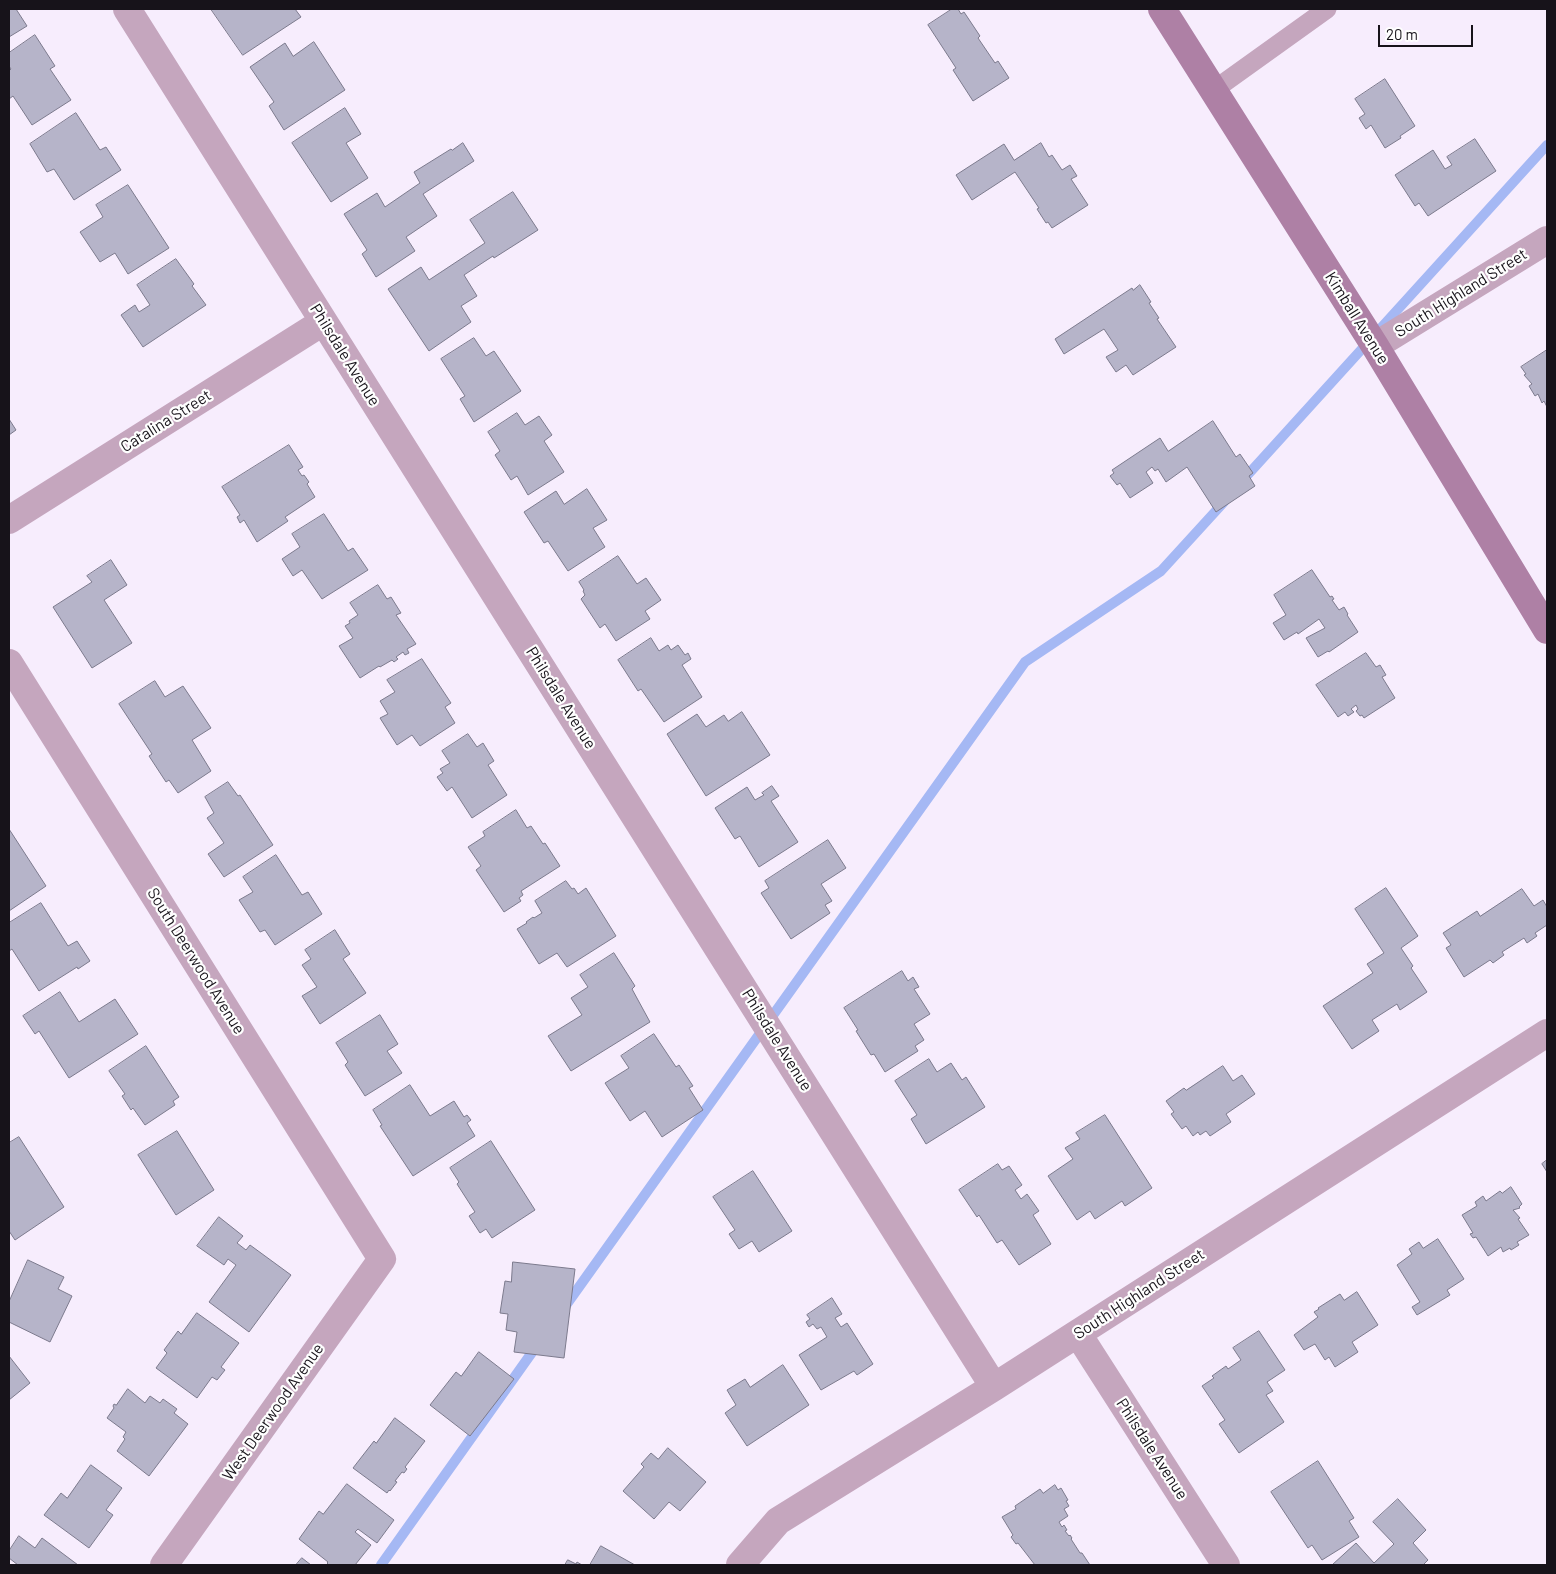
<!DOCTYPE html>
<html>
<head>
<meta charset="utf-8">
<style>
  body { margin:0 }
  #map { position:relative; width:1556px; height:1574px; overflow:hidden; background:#f7edfd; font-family:Barlow,sans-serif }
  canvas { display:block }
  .frame { position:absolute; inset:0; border:10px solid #17131a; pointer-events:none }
  .scale { position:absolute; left:1378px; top:25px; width:95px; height:22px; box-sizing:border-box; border:2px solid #17131a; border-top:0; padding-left:6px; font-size:15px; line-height:18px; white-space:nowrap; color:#17131a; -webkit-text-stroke:4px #fefefe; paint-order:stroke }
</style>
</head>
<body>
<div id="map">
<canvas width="1556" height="1574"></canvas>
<div class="frame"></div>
<div class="scale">20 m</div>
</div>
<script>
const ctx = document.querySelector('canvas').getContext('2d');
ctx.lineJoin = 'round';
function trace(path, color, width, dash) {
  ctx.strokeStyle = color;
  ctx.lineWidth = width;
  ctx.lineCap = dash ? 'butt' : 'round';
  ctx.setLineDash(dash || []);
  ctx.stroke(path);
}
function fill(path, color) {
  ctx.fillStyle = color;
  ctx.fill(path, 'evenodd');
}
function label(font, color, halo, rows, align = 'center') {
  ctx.font = font + ' Barlow,sans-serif';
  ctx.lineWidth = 4.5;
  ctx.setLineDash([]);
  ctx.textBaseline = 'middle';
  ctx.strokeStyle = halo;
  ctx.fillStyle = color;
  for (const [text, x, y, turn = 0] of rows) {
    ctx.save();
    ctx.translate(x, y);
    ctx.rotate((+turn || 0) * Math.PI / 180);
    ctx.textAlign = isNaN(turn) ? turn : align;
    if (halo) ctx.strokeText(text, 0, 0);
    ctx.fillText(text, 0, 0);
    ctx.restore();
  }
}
const stream = new Path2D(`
  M1243,480L1547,145
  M564,1308L1025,662L1161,571L1224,502
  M381,1565L538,1344`);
const building = new Path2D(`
  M9,9H16L27,26L9,37Z
  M211,9H295L301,17L243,55Z
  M952,9H958L961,14L964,12L980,36L978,38L995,63L998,61L1009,78L973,101L953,70L956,68L928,25Z
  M35,35L55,66L50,69L71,100L32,125L13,96L9,99V71L11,69L9,66V53Z
  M314,42L345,90L284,130L269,106L274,102L250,67L285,43L293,56Z
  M1385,79L1415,126L1400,136L1401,138L1385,148L1371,125L1366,129L1359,118L1365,114L1355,99Z
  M345,108L361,134L346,143L368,178L331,202L292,143Z
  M76,113L100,150L106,147L121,170L74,200L54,169L47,172L30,144Z
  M1475,139L1496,171L1428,216L1419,203L1415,206L1395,175L1433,150L1445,169L1452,165L1447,157Z
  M463,143L474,161L423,194L437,216L406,237L415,251L376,277L362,254L367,250L344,214L377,193L385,207L420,183L414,172L451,149L452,150Z
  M1041,143L1049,157L1052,155L1062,170L1070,165L1077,176L1071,179L1088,205L1052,228L1048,222L1046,223L1037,209L1039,208L1015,172L972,200L956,175L1004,144L1014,160Z
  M128,185L169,248L128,274L115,253L100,262L80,232L103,217L96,205Z
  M513,192L538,230L494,258L493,256L464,275L477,296L461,306L471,322L429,351L388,289L421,267L429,280L485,243L470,220Z
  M176,259L194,284L192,286L206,305L143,347L121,315L135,305L139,312L150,305L137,285Z
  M1140,285L1151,302L1149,303L1159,318L1157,319L1176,347L1133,375L1126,365L1116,372L1106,357L1118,350L1104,329L1064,354L1055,339L1132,288L1133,290Z
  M474,338L486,356L494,351L521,391L474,422L460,399L465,396L441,359Z
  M1547,350V407L1544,401L1542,403L1538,394L1535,396L1529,386L1532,384L1524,375L1526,374L1521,367Z
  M517,413L525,425L539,416L552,435L544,441L564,472L528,495L517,476L511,480L495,455L500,451L488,432Z
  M9,419L16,430L9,435Z
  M1213,421L1236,457L1240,454L1253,473L1249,476L1255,486L1216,512L1187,467L1166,482L1158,469L1155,471L1152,467L1146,472L1153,483L1130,498L1120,483L1117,485L1110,476L1114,473L1112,470L1160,438L1168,451Z
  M289,445L303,467L298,470L302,476L304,475L309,482L307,484L315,497L285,517L288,521L257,542L244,520L240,523L237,517L240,515L222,487Z
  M587,489L607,520L593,528L605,547L568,571L548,541L544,543L524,512L556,491L564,504Z
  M324,514L348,551L353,548L368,570L322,599L302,570L293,576L282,559L300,547L292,534Z
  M618,556L637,584L646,578L661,600L645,611L650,619L616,641L605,624L600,628L581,599L585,595L583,591L584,590L579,582Z
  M111,560L127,585L104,600L132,643L92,668L53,607L92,582L87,576Z
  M1312,570L1330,597L1332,596L1334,599L1332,600L1339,610L1344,607L1348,614L1347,615L1358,632L1329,652L1328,651L1318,657L1306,638L1325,628L1319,619L1298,634L1297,632L1284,640L1273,623L1286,615L1274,595Z
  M378,585L387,599L391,597L401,613L396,615L416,644L407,649L409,653L405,655L403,652L396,657L398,659L394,662L392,660L380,667L379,666L360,678L339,646L353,638L345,626L350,623L349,621L358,615L350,603Z
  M651,638L659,651L668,645L671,650L678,645L685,655L688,653L691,659L682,665L702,697L664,722L641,689L638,691L618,660Z
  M1366,653L1376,667L1380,665L1386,675L1382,677L1395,698L1364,718L1362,715L1360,716L1356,711L1358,709L1356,705L1351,709L1354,712L1348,716L1345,712L1338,717L1316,685Z
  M422,659L451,703L445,707L455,723L420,746L412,735L397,745L380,718L388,714L380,701L395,692L387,680Z
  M155,681L165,697L183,686L211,728L192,740L211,771L178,793L169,780L166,782L149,756L152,754L119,704Z
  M742,712L770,755L706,796L667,734L697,714L706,727L724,715L728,721Z
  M468,734L477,747L483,743L494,761L488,765L507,795L472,818L452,787L447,791L437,777L443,773L440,769L450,763L442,751Z
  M228,782L238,796L240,795L273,845L224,877L208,854L224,843L207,818L214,813L205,797Z
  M772,786L779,796L771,801L798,842L759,867L740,836L735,839L715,808L747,787L755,800L764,795L762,793Z
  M516,810L527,828L531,826L543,844L545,843L560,866L521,891L523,895L519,898L521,901L504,912L476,870L481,866L468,847L485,836L483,832Z
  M9,829L46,886L9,911Z
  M828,840L846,868L821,884L832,901L825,905L830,913L791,939L761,893L769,888L765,881Z
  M276,855L302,895L308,892L322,914L275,945L265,930L260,932L239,900L253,892L243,877Z
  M566,881L572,889L574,888L578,894L586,888L616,936L567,967L557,953L539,964L517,929L527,923L526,922L533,917L534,918L542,913L535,901Z
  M1386,888L1418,936L1401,948L1413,966L1411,968L1427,992L1400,1010L1397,1004L1372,1020L1379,1031L1352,1049L1323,1006L1373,973L1367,964L1384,953L1355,909Z
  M1522,889L1534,906L1543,900L1547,907V925L1535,933L1537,936L1527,943L1524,938L1502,952L1504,955L1493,963L1490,960L1464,977L1446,948L1451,945L1443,933L1477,911L1480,916Z
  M41,903L68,946L77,941L90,961L78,969L77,967L39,991L12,949L9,951V923Z
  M335,930L350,954L343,959L366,993L320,1024L302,996L317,987L302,965L311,959L305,950Z
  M614,953L635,986L632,989L650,1022L571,1071L548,1036L582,1015L571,998L588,987L580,975Z
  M902,971L908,981L913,977L919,987L914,989L930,1014L914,1024L924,1040L915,1046L918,1051L885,1072L874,1054L871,1055L856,1031L858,1030L844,1008Z
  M60,992L79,1022L115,999L138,1034L69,1078L39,1031L35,1034L23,1016Z
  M380,1015L398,1044L387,1051L402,1073L365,1096L345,1065L348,1062L336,1043Z
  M654,1034L676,1067L679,1065L693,1086L689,1088L703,1110L662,1137L645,1111L630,1121L605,1083L629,1068L621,1056Z
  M146,1046L179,1097L173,1101L175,1105L145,1125L133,1108L131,1110L122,1096L125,1094L109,1071Z
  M929,1059L937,1072L951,1063L962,1080L966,1077L985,1107L926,1144L911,1119L917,1115L895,1081Z
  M1223,1066L1233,1081L1242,1075L1255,1094L1226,1114L1231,1122L1210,1136L1206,1131L1200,1135L1198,1132L1193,1136L1186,1126L1182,1129L1171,1114L1174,1112L1166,1101L1184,1088L1186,1090Z
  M410,1085L430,1116L454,1101L464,1117L467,1115L471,1120L467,1123L475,1136L413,1176L380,1126L382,1125L373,1110Z
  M1105,1115L1152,1188L1125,1206L1122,1201L1095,1219L1090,1211L1077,1220L1048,1176L1073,1159L1065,1148L1080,1139L1076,1133Z
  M177,1131L214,1190L176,1215L138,1155Z
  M19,1137L64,1207L15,1240L9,1231V1143Z
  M491,1141L535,1210L492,1238L486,1229L480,1233L469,1216L475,1212L457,1184L459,1182L450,1168Z
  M1547,1160V1172L1542,1164Z
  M998,1164L1002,1170L1009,1166L1022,1185L1015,1190L1021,1199L1027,1194L1039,1211L1033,1215L1051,1244L1019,1265L1002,1240L997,1243L979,1215L977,1217L959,1190Z
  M753,1171L792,1231L759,1252L752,1241L739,1249L729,1234L735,1230L713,1197Z
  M1511,1187L1522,1204L1519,1207L1520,1208L1513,1210L1520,1218L1518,1219L1529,1235L1517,1242L1519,1245L1511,1250L1510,1248L1503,1252L1501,1247L1488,1256L1476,1237L1473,1238L1470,1234L1473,1233L1462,1215L1477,1206L1475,1202L1483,1196L1486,1201L1500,1191L1502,1193Z
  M219,1217L243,1236L237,1243L246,1250L250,1245L291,1275L249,1332L209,1302L236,1265L228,1259L224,1265L197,1246Z
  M1438,1239L1464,1279L1447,1290L1450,1295L1417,1315L1412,1307L1420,1302L1397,1265L1412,1254L1409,1249L1419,1242L1423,1248Z
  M28,1260L64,1277L58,1289L72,1296L50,1342L9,1322V1302Z
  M513,1262L575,1269L564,1358L514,1352L517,1332L506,1330L508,1314L500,1313L505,1281L511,1282Z
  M1357,1292L1378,1325L1352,1342L1358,1352L1335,1367L1329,1357L1325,1360L1315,1344L1304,1350L1294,1335L1318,1317L1314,1312L1319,1309L1318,1308L1340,1294L1344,1300Z
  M832,1298L842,1314L835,1318L841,1327L847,1323L873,1364L857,1375L854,1371L821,1390L799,1355L827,1337L821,1327L817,1329L813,1324L809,1327L806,1322L810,1319L807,1315Z
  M197,1313L239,1343L221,1367L225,1370L217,1380L212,1377L197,1398L156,1368L167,1353L164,1350L178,1331L181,1334Z
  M1259,1331L1285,1370L1267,1382L1273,1391L1266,1395L1284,1422L1239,1453L1219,1424L1225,1420L1202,1386L1214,1378L1212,1376L1226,1366L1228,1369L1241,1360L1233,1348Z
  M479,1352L514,1379L470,1436L430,1405L456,1372L461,1376Z
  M9,1356L30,1383L9,1400Z
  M783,1365L809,1405L747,1446L725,1413L736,1405L727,1390L745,1379L750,1387Z
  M128,1389L145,1403L150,1396L160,1403L163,1399L177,1409L174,1413L188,1424L149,1476L117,1451L125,1439L123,1437L126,1432L107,1418L114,1408L113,1406L114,1404L116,1405Z
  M395,1418L425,1441L405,1467L407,1469L404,1473L402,1472L395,1481L397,1482L390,1491L389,1490L387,1493L353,1468L374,1441L376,1443Z
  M668,1448L706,1482L680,1511L669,1502L654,1519L623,1491L644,1467L641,1464L651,1453L658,1459Z
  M1318,1461L1354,1518L1349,1521L1359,1537L1322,1560L1312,1545L1308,1548L1271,1492Z
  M91,1465L122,1488L106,1510L113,1515L89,1548L44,1515L61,1493L67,1498Z
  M347,1484L394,1520L377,1543L358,1529L355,1532L371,1545L355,1565H329L327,1563L328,1562L299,1539L319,1511L323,1514Z
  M1055,1485L1058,1490L1061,1488L1068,1500L1066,1501L1069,1506L1064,1509L1068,1516L1059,1522L1062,1527L1064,1525L1067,1530L1065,1531L1069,1536L1070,1535L1072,1538L1071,1539L1080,1553H1082L1090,1565H1035L1018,1543L1016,1544L1011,1537L1013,1535L1002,1517L1016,1509L1015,1506L1040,1489L1043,1493Z
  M1398,1499L1426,1530L1413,1543L1428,1560L1423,1565H1332L1356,1543L1374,1563L1394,1544L1373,1522Z
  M19,1536L35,1548L42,1538L78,1565H18L9,1558V1551Z
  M601,1546L635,1565H590Z
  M302,1558L311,1565H296Z
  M568,1560L576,1564L577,1562L582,1565H565Z`);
const service = new Path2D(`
  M1214,90L1327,9`);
const minor = new Path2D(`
  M127,9L994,1387
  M1375,346L1547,240
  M9,520L323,322
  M9,663L382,1259L164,1565
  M1078,1334L1226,1565
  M740,1565L778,1521L994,1387L1547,1033`);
const secondary = new Path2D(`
  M1162,9L1375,346L1547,630`);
const streetNames = [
  ["South Highland Street",1461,293,-32],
  ["Kimball Avenue",1357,318,58],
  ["Philsdale Avenue",345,355,58],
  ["Catalina Street",166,421,-32],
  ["Philsdale Avenue",561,698,58],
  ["South Deerwood Avenue",196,961,58],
  ["Philsdale Avenue",777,1040,58],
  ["South Highland Street",1139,1294,-33],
  ["West Deerwood Avenue",273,1412,-55],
  ["Philsdale Avenue",1152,1449,57]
];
trace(stream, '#a5b8f4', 10);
fill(building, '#b6b4c9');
trace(building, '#7c7a8d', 1);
trace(service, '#c5a6be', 19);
trace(minor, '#c5a6be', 28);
trace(secondary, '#ae80a5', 28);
label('16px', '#17131a', '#fefefe', streetNames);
</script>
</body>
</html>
